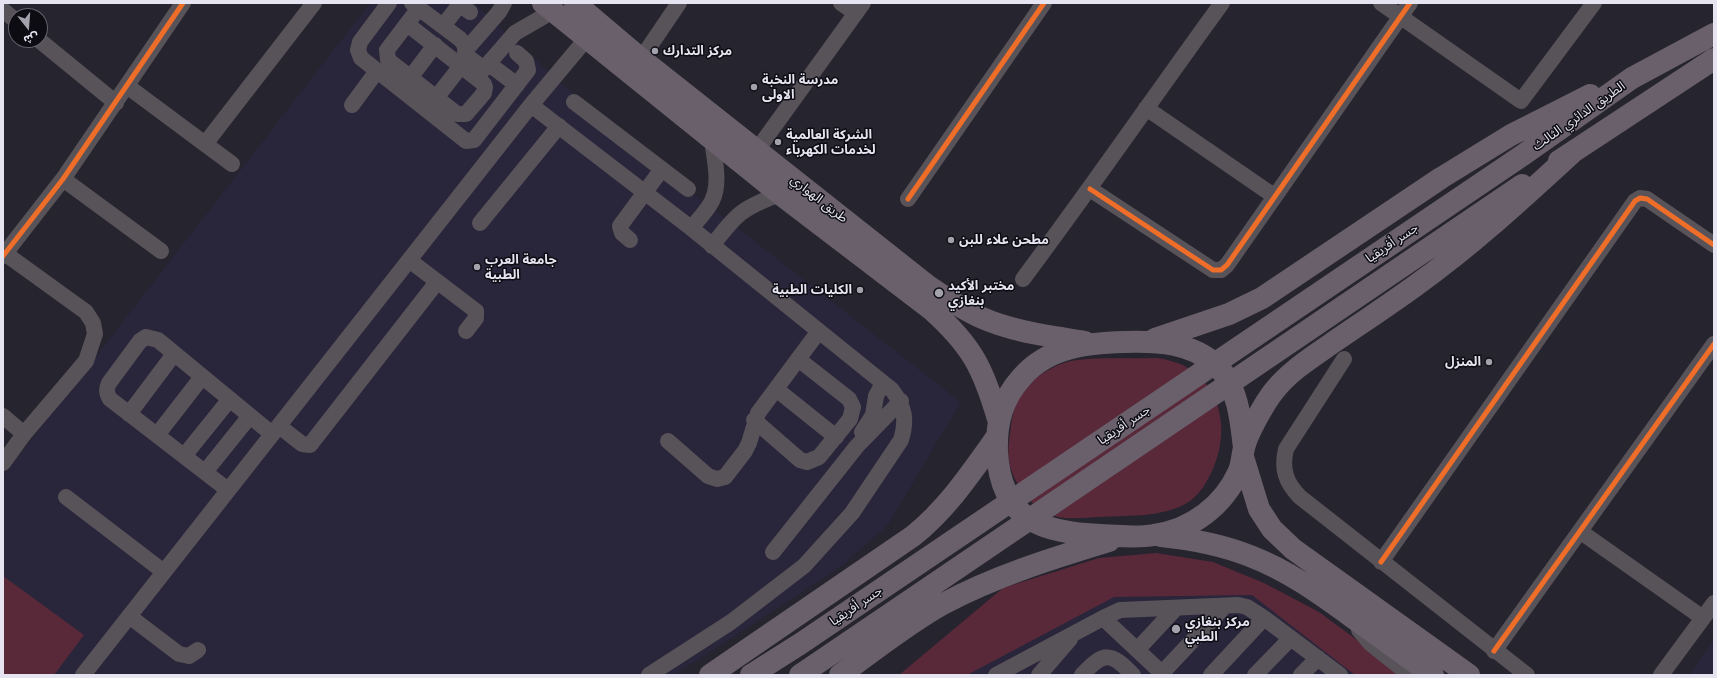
<!DOCTYPE html>
<html>
<head>
<meta charset="utf-8">
<style>
  body { margin:0 }
  #map { position:relative; width:1717px; height:678px; overflow:hidden; background:#26242e; font-family:Quicksand,"Noto Sans Arabic",sans-serif }
  canvas { display:block }
  .frame { position:absolute; inset:0; border:4px solid #e5e4f0; pointer-events:none }
  .north { position:absolute; left:8px; top:8px; width:40px; height:40px; box-sizing:border-box; background:#0d0c13; border:1px solid #63626b; border-radius:50%; rotate:163deg; font-size:11px; font-weight:700; line-height:16px; text-align:center; color:#e5e4f0 }
  .north::after { content:''; display:block; margin:auto; width:14px; height:18px; background:#a2a1ac; clip-path:polygon(50% 0,100% 100%,50% 72%,0 100%) }
</style>
</head>
<body>
<div id="map">
<canvas width="1717" height="678"></canvas>
<div class="frame"></div>
<div class="north">ش</div>
</div>
<script>
const ctx = document.querySelector('canvas').getContext('2d');
ctx.lineJoin = 'round';
function fill(path, color) {
  ctx.fillStyle = color;
  ctx.fill(path, 'evenodd');
}
function trace(path, color, width, dash) {
  ctx.strokeStyle = color;
  ctx.lineWidth = width;
  ctx.lineCap = dash ? 'butt' : 'round';
  ctx.setLineDash(dash || []);
  ctx.stroke(path);
}
function label(font, color, halo, rows, align = 'center') {
  ctx.font = font + ' Quicksand,"Noto Sans Arabic",sans-serif';
  ctx.lineWidth = 3;
  ctx.setLineDash([]);
  ctx.textBaseline = 'middle';
  ctx.strokeStyle = halo;
  ctx.fillStyle = color;
  for (const [text, x, y, turn = 0] of rows) {
    ctx.save();
    ctx.translate(x, y);
    ctx.rotate((+turn || 0) * Math.PI / 180);
    ctx.textAlign = isNaN(turn) ? turn : align;
    if (halo) ctx.strokeText(text, 0, 0);
    ctx.fillText(text, 0, 0);
    ctx.restore();
  }
}
const built = new Path2D(`
  M370,3H474L616,133L961,402L888,525L842,566L675,675H3V476Z
  M1121,578L1264,583L1381,675H947Z
  M1714,640V675H1689Z`);
const green = new Path2D(`
  M1155,358C1213,363 1235,419 1213,469C1208,480 1201,493 1190,501C1165,518 1129,515 1100,517C1089,517 1077,519 1066,518C1060,518 1050,515 1045,512C1030,504 1018,488 1012,472C1006,458 1009,441 1011,426C1012,417 1015,402 1021,394C1033,377 1057,362 1078,360C1103,357 1130,359 1155,358Z
  M1156,553L1213,562L1264,583L1319,612L1399,671L1396,675H1355L1252,595L1114,597L967,675H899L1003,588L1099,558Z
  M3,576L84,635L54,675H3Z`);
const minor = new Path2D(`
  M389,3L360,42L358,50L361,58L466,141L474,140L528,70L526,61L517,53
  M412,3L460,39L464,44L468,57L480,66L493,67L517,85
  M841,3L856,13
  M1381,3L1521,101L1594,3
  M3,10L16,21
  M407,24L484,84L485,87L484,93L466,114H457L388,60L387,50L419,8
  M443,26L457,8L463,7L470,12
  M39,40L116,103
  M465,51L499,12L504,3
  M641,59L679,3
  M481,72L515,33L553,11
  M410,78L435,45
  M127,86L232,164
  M436,98L461,66
  M574,102L688,189
  M352,105L377,71
  M531,105L691,228L892,390C905,407 907,420 901,440L852,513L804,566L731,622L649,675
  M1146,108L1274,196
  M205,144L314,3
  M757,150L863,3
  M63,179L161,251
  M1090,189L1213,270H1221L1227,265L1410,3
  M908,199L1044,3
  M480,223L559,126
  M691,228C698,220 707,211 712,201C721,183 714,158 712,139
  M630,240L622,233L620,226L662,169
  M712,246C736,214 742,208 780,194
  M3,252L86,312L93,323L95,334L86,361L24,434L3,463
  M3,256L63,179L183,3
  M409,260L476,311V318L466,331
  M1023,279C1091,188 1155,95 1222,3
  M1344,359L1286,449C1281,469 1286,483 1300,497L1527,675
  M776,389L836,437
  M129,414L174,354
  M3,416L24,434
  M754,420L800,460L807,462L819,457L850,419L853,407L849,399L798,359
  M279,426L302,444L310,445L437,282
  M862,432L873,415L876,396L883,383
  M157,435L202,377
  M668,441L708,476L717,479L725,477L745,451L749,443L758,413L819,331
  M184,456L230,399
  M205,472L250,416
  M228,490L110,399C106,393 106,389 109,383L140,341L146,337L158,340L272,434
  M66,497L164,572
  M1581,532L1703,618
  M773,552L857,446L901,401
  M1381,562L1635,201L1640,198L1647,199L1714,245
  M129,616L179,654L189,656L198,650
  M1103,618L1164,675
  M1359,630L1371,644L1410,675
  M1137,650L1176,608
  M1494,651L1714,344
  M1162,673L1225,606
  M83,675L531,105L587,38
  M996,675L1103,618L1120,610L1238,605L1247,607L1264,618L1340,675
  M1039,675L1070,639
  M1082,675C1104,651 1111,652 1133,675
  M1211,675L1264,618
  M1255,675L1291,638
  M1301,675L1318,658
  M1661,675L1714,603`);
const highway = new Path2D(`
  M543,3L780,194L932,310C972,346 983,368 998,419
  M575,3L641,59L928,286C945,297 962,309 980,317C1013,332 1050,336 1085,342
  M1559,161L1714,59
  M1155,339L1229,314L1262,298L1441,178L1511,135L1590,95
  M1244,448C1241,421 1238,386 1217,366C1192,342 1157,341 1124,342C1087,343 1048,347 1022,377C1002,399 996,423 997,452C1001,520 1042,533 1101,535C1119,536 1137,538 1154,535C1192,530 1224,505 1239,471C1242,463 1242,456 1244,448C1247,434 1265,402 1274,391C1288,373 1309,359 1328,346C1357,326 1386,307 1415,286C1471,246 1521,200 1571,154
  M1243,457L1259,509L1272,529L1293,549L1469,675
  M1161,536C1191,539 1222,545 1250,556C1287,570 1319,593 1352,617C1379,636 1406,656 1433,675
  M710,675L913,536C947,509 971,473 996,438
  M751,675L800,644L1523,155L1632,78L1714,34
  M800,675L1522,185
  M840,675C874,651 907,624 943,604C995,576 1053,558 1109,541`);
const cycleway = new Path2D(`
  M1090,189L1213,270H1221L1227,265L1410,3
  M908,199L1044,3
  M3,256L63,179L183,3
  M1381,562L1635,201L1640,198L1647,199L1714,245
  M1494,651L1714,344`);
const markers = [
  [655,51,4,"#a2a1ac"],
  [754,87,4,"#a2a1ac"],
  [778,142,4,"#a2a1ac"],
  [951,240,4,"#a2a1ac"],
  [477,267,4,"#a2a1ac"],
  [860,290,4,"#a2a1ac"],
  [939,293,5,"#a2a1ac"],
  [1489,362,4,"#a2a1ac"],
  [1176,629,5,"#a2a1ac"]
];
const poiNames = [
  ["مركز التدارك",663,51],
  ["مدرسة النخبة",762,80],
  ["الاولى",762,95],
  ["الشركة العالمية",786,135],
  ["لخدمات الكهرباء",786,150],
  ["مطحن علاء للبن",959,240],
  ["جامعة العرب",485,260],
  ["الطبية",485,275],
  ["مختبر الأكيد",948,286],
  ["بنغازي",948,301],
  ["الكليات الطبية",852,290,"right"],
  ["المنزل",1481,362,"right"],
  ["مركز بنغازي",1185,622],
  ["الطبي",1185,637]
];
const streetNames = [
  ["الطريق الدائري الثالث",1579,116,-35],
  ["طريق الهواري",819,199,38],
  ["جسر أفريقيا",1392,243,-34],
  ["جسر أفريقيا",1124,425,-34],
  ["جسر أفريقيا",856,606,-34]
];
fill(built, '#29253a');
fill(green, '#59293a');
trace(minor, '#585259', 16);
trace(highway, '#69606b', 22);
trace(cycleway, '#ee6e29', 5);
for (const [x, y, r, color] of markers) {
  const dot = new Path2D();
  dot.arc(x, y, r, 0, 2 * Math.PI);
  ctx.fillStyle = color;
  ctx.fill(dot);
  trace(dot, '#0d0c13', 1.5);
}
label('bold 13px', '#e5e4f0', '#0d0c13', poiNames, 'left');
label('13px', '#e5e4f0', '#0d0c13', streetNames);
</script>
</body>
</html>
